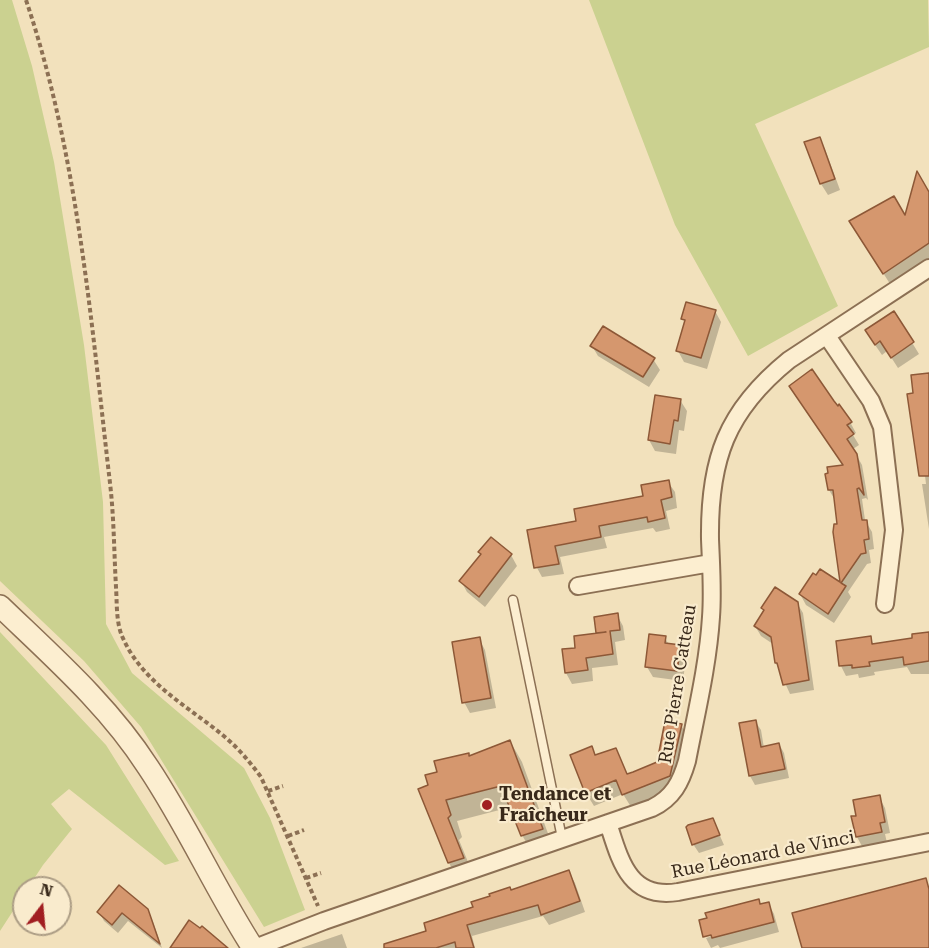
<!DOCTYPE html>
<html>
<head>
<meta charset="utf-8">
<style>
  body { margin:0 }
  #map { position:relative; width:929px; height:948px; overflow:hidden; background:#f2e1bc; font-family:"Roboto Serif",serif }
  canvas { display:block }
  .north { position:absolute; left:12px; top:876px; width:60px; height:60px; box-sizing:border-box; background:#f9ebcd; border:2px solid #ac9d85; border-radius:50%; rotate:16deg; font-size:16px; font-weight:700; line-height:24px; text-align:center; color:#39291a }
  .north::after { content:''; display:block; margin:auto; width:21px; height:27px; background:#a11e21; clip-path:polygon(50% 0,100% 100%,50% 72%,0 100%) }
</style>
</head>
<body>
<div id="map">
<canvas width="929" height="948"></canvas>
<div class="north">N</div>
</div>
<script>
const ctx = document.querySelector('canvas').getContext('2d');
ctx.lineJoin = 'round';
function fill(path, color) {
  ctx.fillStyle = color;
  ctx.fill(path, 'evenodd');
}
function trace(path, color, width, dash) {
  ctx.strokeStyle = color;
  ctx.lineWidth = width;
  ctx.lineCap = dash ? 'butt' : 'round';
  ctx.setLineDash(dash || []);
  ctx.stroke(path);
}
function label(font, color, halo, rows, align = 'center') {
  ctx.font = font + ' "Roboto Serif",serif';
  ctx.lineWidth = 4.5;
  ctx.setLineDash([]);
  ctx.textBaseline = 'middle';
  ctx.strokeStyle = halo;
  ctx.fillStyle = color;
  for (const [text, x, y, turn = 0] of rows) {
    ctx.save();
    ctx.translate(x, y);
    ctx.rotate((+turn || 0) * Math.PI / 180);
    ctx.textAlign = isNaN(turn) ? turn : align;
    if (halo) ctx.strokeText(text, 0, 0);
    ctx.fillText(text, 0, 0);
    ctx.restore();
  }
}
const green = new Path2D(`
  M0,0H12L32,66L54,162L84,345L103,502L106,624L132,673L244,768L270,818L305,910L264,927L141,727L84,661L0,581Z
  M589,0H928L929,47L755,124L838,306L748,356L675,225Z
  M0,632L106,745L179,861L165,865L69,789L51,804L72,829L43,865L28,888H24V894L0,931Z`);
const shadow = new Path2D(`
  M819,138L825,149L840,190L828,195L821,184L806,143Z
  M929,195V262L892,287L859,235L905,219Z
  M715,311L721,322L707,369L684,362L678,351L685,323L683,319Z
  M894,313L919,354L898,368L887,351L882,355L873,342Z
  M592,346L653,359L660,370L649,387L598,356Z
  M929,375V529L922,484H926L915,394Z
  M680,400L687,411L684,431L679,430L676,454L655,451L649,440Z
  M832,402L850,422L856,433L853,435L859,445L853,449L862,465L868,500L866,498L862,499L865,520L872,532L874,549L869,550L871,563L867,564L848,592L851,597L834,623L806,605L800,594L816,577L842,585L835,532L839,525L835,500L829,490L844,466Z
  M668,482L675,492L677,508L666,511L670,529L656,532L653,528L604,537L607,548L560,557L564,574L542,577L536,566L529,531L578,522L645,497Z
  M511,555L517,566L485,607L467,592L461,581Z
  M797,603L803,613L814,690L790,694L776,663L773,644L761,636L755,626Z
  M617,615L623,626L625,640L615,642L618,665L592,668L593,681L572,684L566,673L577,649L598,634L597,632Z
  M929,633V674H911L907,667L874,672L875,675L859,678L858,674L846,676L841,666L870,638L874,645L914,639Z
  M665,638L669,645L680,646L686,657L683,681L653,677L647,667Z
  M479,639L485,650L496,708L470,713L464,702Z
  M755,721L761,730L764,748L779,744L784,753L789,778L755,785L750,776L740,725Z
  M681,725L689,739L678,789L631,807L623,794L594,806L586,793L572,756L591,748L596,756L615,750L628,775L658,763Z
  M510,741L522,762L554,850L534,856L522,835L511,807L457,821L462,837L459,840L475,879L461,884L449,863L420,790L430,786L439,773L470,758Z
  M879,797L885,808L890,833L885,834L887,843L863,848L857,837L853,818L857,817Z
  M713,820L724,845L699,853L693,844Z
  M569,872L575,883L585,912L549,925L543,916L472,936L475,948H389L428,932L511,892Z
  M768,903L774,914L779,932L720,948L718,945L711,948L706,938L719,934L718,932L705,935V938L700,921Z
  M147,910L152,919L162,948L128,921L118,933L104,921L99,912Z
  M342,934L347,948H301Z`);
const building = new Path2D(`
  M820,137L835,179L820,184L804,142Z
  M917,171L929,192V243L883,274L849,221L894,196L905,215Z
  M686,302L716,310L701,358L676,351L685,320L681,319Z
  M894,311L914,342L891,358L880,341L875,345L865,330Z
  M603,326L655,358L643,377L590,346Z
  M812,369L834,401L838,406L839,404L852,422L847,425L854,434L847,439L857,454L864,495L859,488L857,489L862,520H867L869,539L864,540L866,553L861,554L841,583L846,586L828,614L799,594L813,573L816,575L820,569L840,582L833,532L834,524H837L833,490H828L825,474L828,473L827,467L843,465L789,386Z
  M929,373V476H919L907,394L913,393L911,375Z
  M655,395L681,399L678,421L674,420L670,444L648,440Z
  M669,480L672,497L661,500L665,518L648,522L647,517L599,526L601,537L555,546L559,564L534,568L527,530L576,521L574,509L643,496L641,485Z
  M491,537L512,554L479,597L459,581L481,554L478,552Z
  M775,587L798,602L809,680L783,685L777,663H775L771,637L754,626L764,610L761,608Z
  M618,613L620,630L610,631L613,654L586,658L588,670L565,673L562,649L575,648L574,636L606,632L596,633L594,617Z
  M929,632V661L904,665L903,657L869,662L870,666L852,668V665L839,666L836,641L871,636L872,644L912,638V634Z
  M649,634L666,636L665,643L681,645L677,671L645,667Z
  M480,637L491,698L462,703L452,642Z
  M756,720L761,747L779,743L785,769L749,776L739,723Z
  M665,721L682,724L670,776L622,795L616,780L585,793L570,755L592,746L595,755L616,748L627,774L633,772L657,762Z
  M510,740L543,829L521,836L501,786L446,800L451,815L448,818L464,858L448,863L418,789L428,785L425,775L437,772L434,761L469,753V756Z
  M880,795L885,822L880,823L882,832L856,837L851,816H856L853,800Z
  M713,818L720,835L692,845L686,827L688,825Z
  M569,870L580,901L541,915L538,905L467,925L474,948H456L455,942L436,948H384V944L426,931L424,923L473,907L471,902L490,896L489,894L510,887L511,890Z
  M926,878L929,889V948H802L792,913Z
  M119,885L148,909L160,944L122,913L112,925L97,912Z
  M759,899L760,904L769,902L774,922L712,938L711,935L703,937L699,920L707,918L705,913Z
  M189,920L200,928L202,926L228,948H170Z`);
const path = new Path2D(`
  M26,0C78,155 91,321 110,483C114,517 114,552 116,587C117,602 116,622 122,636C142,683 188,706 225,737C239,749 250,762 261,777L318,906
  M268,791L283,786
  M288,836L304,830
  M306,878L321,873`);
const service = new Path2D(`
  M513,600L562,838`);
const minor = new Path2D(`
  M827,336L871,401L882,427L894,530L885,604
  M578,586L711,563
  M608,823C620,860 629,900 678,892L929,842
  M255,948L324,921L652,808C673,798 681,782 687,761C696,714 708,665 711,617C713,591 711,565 710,539C709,460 726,411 789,360L929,268`);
const tertiary = new Path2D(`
  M0,606C53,657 108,705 148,767C187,825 215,889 253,948`);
const markers = [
  [487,805,6,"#a11e21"]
];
const streetNames = [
  ["Rue Pierre Catteau",678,684,-81],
  ["Rue Léonard de Vinci",763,855,-11]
];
const poiNames = [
  ["Tendance et",499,795],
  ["Fraîcheur",499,816]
];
fill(green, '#cbd190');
fill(shadow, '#0003');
fill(building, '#d5976e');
trace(building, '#8d5837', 1.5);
trace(service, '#8c7054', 11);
trace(minor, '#8c7054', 20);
trace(tertiary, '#8c7054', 24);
trace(path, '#8c7054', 4, [4.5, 3]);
trace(service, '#fceed0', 8);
trace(minor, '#fceed0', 16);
trace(tertiary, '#fceed0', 21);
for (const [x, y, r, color] of markers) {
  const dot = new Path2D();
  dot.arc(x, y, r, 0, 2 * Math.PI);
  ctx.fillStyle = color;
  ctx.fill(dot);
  trace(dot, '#f9ebcd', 2);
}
label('18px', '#39291a', '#f9ebcd', streetNames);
label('bold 18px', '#39291a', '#f9ebcd', poiNames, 'left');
</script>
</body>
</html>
